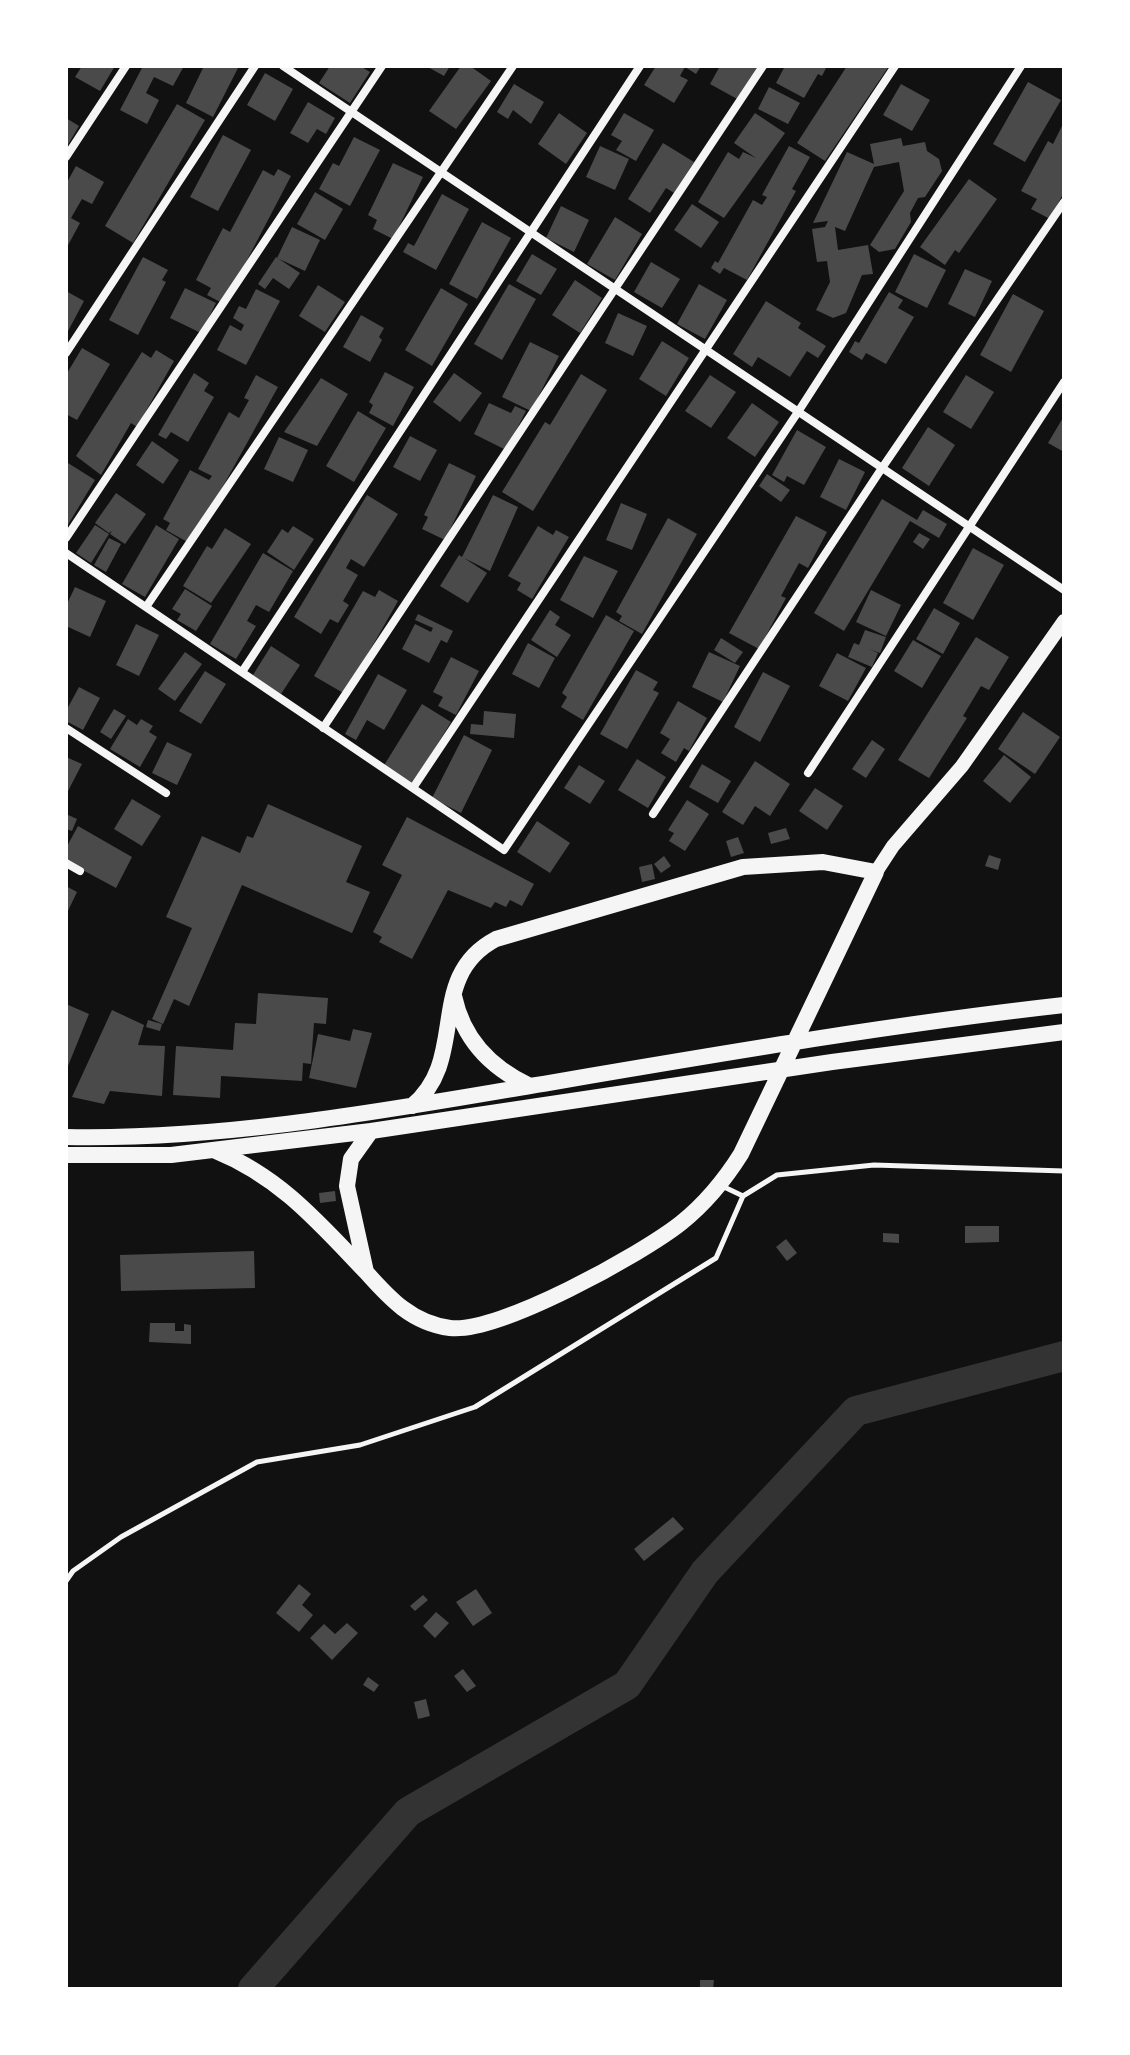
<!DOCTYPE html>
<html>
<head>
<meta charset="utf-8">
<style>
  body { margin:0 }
  #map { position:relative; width:1130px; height:2055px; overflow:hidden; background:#111; font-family:"Work Sans",sans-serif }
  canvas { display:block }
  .frame { position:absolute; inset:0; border:68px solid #fff; pointer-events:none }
</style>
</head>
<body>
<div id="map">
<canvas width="1130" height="2055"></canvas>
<div class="frame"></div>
</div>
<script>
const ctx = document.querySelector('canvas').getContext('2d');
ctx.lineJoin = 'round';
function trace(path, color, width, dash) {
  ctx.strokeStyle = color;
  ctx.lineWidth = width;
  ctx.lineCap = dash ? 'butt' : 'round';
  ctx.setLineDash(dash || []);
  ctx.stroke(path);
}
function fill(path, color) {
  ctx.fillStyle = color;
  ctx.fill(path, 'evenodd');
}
const river = new Path2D(`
  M253,1989L408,1812L627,1685L705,1572L856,1411L1064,1356`);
const building = new Path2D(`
  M82,66H115L100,91L75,77Z
  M143,66H184L173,86L154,77L146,93L159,100L147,124L120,110Z
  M204,66H239L213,117L186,103Z
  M330,66H360L370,72L350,103L319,83Z
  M426,66H450L444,76Z
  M461,66H470L491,81L456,129L429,111Z
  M656,66H701L696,74L685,67L680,76L688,80L674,103L644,85Z
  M720,66H758L739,100L710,84Z
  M785,66H827L822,76L818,74L804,98L776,83Z
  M847,66H889L825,161L797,143Z
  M265,73L293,89L275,121L247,105Z
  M1028,82L1061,100L1025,162L993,144Z
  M514,84L544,102L531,124L513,110L508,119L497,112Z
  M901,84L930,100L912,131L883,115Z
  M769,87L800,103L788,124L758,109Z
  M308,102L335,118L326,134L317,129L308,143L290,133Z
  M177,104L205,120L133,243L105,226Z
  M559,113L587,133L566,164L538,144Z
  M624,113L654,130L636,161L616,150L622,141L611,135Z
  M755,113L785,133L724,218L698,202L728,152L739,159L743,152L756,158L734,143Z
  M66,118L79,126L66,148Z
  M1064,122V192L1050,219L1031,209L1037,199L1021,191L1048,141L1053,144Z
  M223,135L251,150L218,211L190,197Z
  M354,137L380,150L350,206L319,189L333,163L339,166Z
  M901,138L903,146L925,142L927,151L939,159L942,171L925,197L918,198L910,213L911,222L895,249L879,252L870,245L904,191L899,162L874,167L845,231L835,227L838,250L868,245L873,274L862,275L846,313L833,318L816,310L830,282L827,261L817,262L812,229L825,227L828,221L813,223L847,152L874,164L870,144Z
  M663,143L694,162L674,193L666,188L650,213L628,199Z
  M600,146L629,159L615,190L586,177Z
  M789,146L810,157L792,189L796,191L747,280L724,268L720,274L711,268L715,261L718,263L753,200L762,205L767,197L762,195Z
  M393,163L423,177L393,239L373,229L377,220L368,215Z
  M76,166L104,182L92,204L82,199L71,218L80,223L66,249V184Z
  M278,169L291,176L224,304L207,295L211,288L196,280L223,228L230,232L263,170L274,176Z
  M969,179L997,199L959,253L955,250L945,265L920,247Z
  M315,192L343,209L325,240L297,224Z
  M442,194L469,209L436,270L403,252L408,243L414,246Z
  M692,204L719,222L701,248L674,230Z
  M561,206L589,220L574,252L546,238Z
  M615,217L642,234L615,280L587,264Z
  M482,222L511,238L477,299L449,284Z
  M292,227L320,240L305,271L277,258Z
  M532,254L557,269L541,295L516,281Z
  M914,254L946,270L927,308L895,292Z
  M143,257L168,270L162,280L166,282L138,335L109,320Z
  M276,257L300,273L289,289L273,278L265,289L258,284Z
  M651,262L680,279L662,308L634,292Z
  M965,269L992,281L975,317L948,304Z
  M575,280L602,298L580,333L552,315Z
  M509,284L536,299L502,360L474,344Z
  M699,284L727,300L705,339L677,324Z
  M318,285L345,302L325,332L299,316Z
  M185,288L216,303L201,333L170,318Z
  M441,288L468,304L432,366L405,350Z
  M256,289L280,301L246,365L217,350L230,325L241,331L244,325L233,318L239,306L246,309Z
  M66,291L84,301L66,335Z
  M889,292L903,300L898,308L914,317L886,364L866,353L862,360L849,352L855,341L859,343Z
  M1013,294L1044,311L1011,372L980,355Z
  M766,301L801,323L798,328L826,346L818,358L807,351L790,377L758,357L752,367L733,354Z
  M618,313L647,326L633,356L605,343Z
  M361,315L384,328L379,337L382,340L370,362L343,347Z
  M662,341L689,358L666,396L639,379Z
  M530,342L559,356L531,411L502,397Z
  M82,348L110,364L77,420L66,414V375Z
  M156,350L174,361L137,427L131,423L101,475L76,456L142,352L151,358Z
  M385,372L414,387L393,426L369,413L373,405L369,402Z
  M194,373L209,383L204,391L214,397L188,442L171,432L166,439L158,435Z
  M454,373L482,393L460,422L433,402Z
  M581,374L607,390L533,511L502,492L545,422L550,425Z
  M256,375L278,387L191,544L166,530L170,523L163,519L190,470L209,480L212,476L198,469L229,412L239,418L249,400L244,398Z
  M710,375L736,392L711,428L685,411Z
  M966,375L994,392L971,429L943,412Z
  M321,378L348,394L317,446L284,432Z
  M489,403L511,413L515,406L526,411L506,450L474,434Z
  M752,403L779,422L755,457L727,438Z
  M358,411L386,428L354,482L326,466Z
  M1064,416V452L1048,443Z
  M928,427L955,445L929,486L902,468Z
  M797,430L826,447L804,485L787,476L784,482L772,475Z
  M410,436L437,450L420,481L393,467Z
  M279,437L308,450L293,482L264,469Z
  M152,441L179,460L163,484L136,465Z
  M839,459L865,472L846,510L820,497Z
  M68,463L95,480L66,528V466Z
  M449,463L476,476L445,540L422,529L428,517L424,515Z
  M767,474L790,490L781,502L759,486Z
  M116,493L146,514L125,544L110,534L112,531L109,533L95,523Z
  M367,495L398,514L364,567L351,559L346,568L358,575L343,601L349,605L338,623L330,619L321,634L294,617Z
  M493,495L518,507L490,571L464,558L487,573L468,603L440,586L459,555L462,557Z
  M882,499L917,520L923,510L947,524L939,538L910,521L844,631L814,613Z
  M621,503L647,514L632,550L606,540Z
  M796,516L827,532L808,568L799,563L781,596L786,598L759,649L729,633Z
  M668,518L697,534L642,634L619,621L622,616L616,612Z
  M95,525L109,534L91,563L76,553Z
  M156,525L179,539L145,597L122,584Z
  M293,526L314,539L294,570L267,552L282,529L288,533Z
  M538,526L553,535L556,530L569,537L532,599L517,590L521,583L508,576Z
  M225,528L251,544L211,603L183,586L207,546L212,549Z
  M919,533L930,539L923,549L913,542Z
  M109,538L121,544L106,572L94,565Z
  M973,548L1004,565L973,620L943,603Z
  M263,553L293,571L269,612L256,605L247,621L256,626L236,659L210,644Z
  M584,556L618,571L593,618L560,600Z
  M75,587L106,601L90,637L66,626V606Z
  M185,589L212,606L196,631L177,620L181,614L172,609Z
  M379,590L398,601L345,694L314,676L363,591L375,597Z
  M871,590L901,605L886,636L856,622Z
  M934,608L960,623L943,654L916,639Z
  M550,610L560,617L555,625L571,635L557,657L531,640Z
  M418,614L453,631L447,643L441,640L429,663L402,649L415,624L431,632L433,628L415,620Z
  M606,615L634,631L583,720L561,707L567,697L562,693Z
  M136,624L159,635L139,676L116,665Z
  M865,630L886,637L880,653L869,649L878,653L872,667L848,657L854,643L859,645Z
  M976,637L1009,657L989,690L981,686L963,716L967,718L929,778L898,760Z
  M721,638L743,652L735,663L714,650Z
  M913,640L941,656L922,688L894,671Z
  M528,643L555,658L539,688L512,674Z
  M271,646L300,665L281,694L253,675Z
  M185,652L202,664L175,701L158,689Z
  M709,652L740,666L723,702L692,687Z
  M837,653L866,668L848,701L819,686Z
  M451,657L479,671L456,715L438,706L443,697L433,692Z
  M636,670L658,682L653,690L659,693L627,749L600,734Z
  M205,671L226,684L201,724L179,711Z
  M763,672L790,686L760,742L734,727Z
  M378,674L407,690L384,730L367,720L356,740L345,734Z
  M79,687L100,698L83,730L66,721V711Z
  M678,701L707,718L689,751L684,748L676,762L661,753L670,739L660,733Z
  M422,704L451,722L412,785L383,767Z
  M114,709L126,716L111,739L100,732Z
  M484,711L516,714L514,738L470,734L471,724L483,725Z
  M1023,712L1060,737L1035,774L998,749Z
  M128,719L137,725L141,719L153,726L149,732L157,737L140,767L110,749Z
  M464,735L492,750L461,813L432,798Z
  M872,740L885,749L866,778L852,769Z
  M167,742L192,754L177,785L152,773Z
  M1004,755L1031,777L1010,803L983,781Z
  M66,757L82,764L66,795Z
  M637,759L666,777L648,808L618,790Z
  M755,761L790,784L770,816L755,806L743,825L722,812Z
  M702,764L731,781L718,803L689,787Z
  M579,765L605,781L590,804L564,788Z
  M815,788L843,806L827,830L799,811Z
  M132,799L161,816L142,846L114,829Z
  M687,800L709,814L685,851L669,841L674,833L668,830Z
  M268,804L362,846L346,882L370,892L352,933L242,885L189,1006L174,999L163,1024L152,1019L192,928L166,917L202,836L240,853L247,836L253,838Z
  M66,814L77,819L72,831L66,829Z
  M407,817L534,884L522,906L510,900L506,907L495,902L491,908L448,890L412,959L379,942L382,937L373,932L402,875L382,865Z
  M537,821L570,843L550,873L517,852Z
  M78,826L132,857L116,888L66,861V848Z
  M786,828L790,839L771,844L768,833Z
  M738,837L744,853L731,857L726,841Z
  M989,855L1001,859L998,870L985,866Z
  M664,856L671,866L661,873L654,864Z
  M652,864L655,879L642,882L639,867Z
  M66,886L77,892L66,915Z
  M258,993L328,998L326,1024L314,1023L311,1064L303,1063L302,1081L221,1076L220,1098L173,1095L176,1046L233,1050L235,1023L256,1024Z
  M66,1004L89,1014L66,1071Z
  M112,1010L144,1025L138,1045L165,1046L162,1096L110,1091L104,1104L72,1097Z
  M148,1020L162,1024L160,1031L146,1027Z
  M353,1029L372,1033L356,1088L309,1078L318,1034L350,1041Z
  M335,1191L336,1201L320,1203L319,1193Z
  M965,1226H999V1242L965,1243Z
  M883,1233L899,1234V1243L883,1242Z
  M786,1239L797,1253L787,1261L776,1247Z
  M254,1251L255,1288L121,1291L120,1255Z
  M150,1323H175V1331H184V1324L191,1325V1344L149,1342Z
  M673,1517L684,1529L644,1561L634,1549Z
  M299,1584L311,1594L302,1605L313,1615L299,1632L276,1613Z
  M476,1589L492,1613L473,1626L456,1602Z
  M423,1595L428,1600L415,1611L410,1606Z
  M436,1612L449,1623L435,1638L423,1626Z
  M347,1623L358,1633L332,1660L310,1638L324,1624L335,1634Z
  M463,1669L476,1686L467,1692L454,1676Z
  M368,1677L379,1685L374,1692L363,1685Z
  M426,1699L430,1716L418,1719L414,1702Z
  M700,1980H714L713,1989H700Z`);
const service = new Path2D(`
  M722,1186L743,1196
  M66,1581L73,1571L121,1537L257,1462L360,1445L475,1407L716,1258L743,1196L777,1175L874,1165L1064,1171`);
const minor = new Path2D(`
  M283,66L1064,590
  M66,157L126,66
  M66,353L255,66
  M66,538L382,66
  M66,553L504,850L798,412L1021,66
  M146,607L513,66
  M242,672L640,66
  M66,728L166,793
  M323,728L763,66
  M808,773L1064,382
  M413,788L895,66
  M653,814L882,468L1064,202
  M66,863L80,871`);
const secondary = new Path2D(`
  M876,872L893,846L962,766L1064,621`);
const trunk = new Path2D(`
  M454,996C463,1039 491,1068 530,1086
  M66,1137C221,1140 377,1112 530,1086C707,1056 885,1025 1064,1005
  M216,1151C280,1177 319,1223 366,1272L347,1186L351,1159L371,1131
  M66,1155H171L371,1131L832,1062L1064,1032
  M366,1272C390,1299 412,1323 450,1328C498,1334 642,1254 681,1223C706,1203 724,1181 741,1154L876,872L823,862L743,867L496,939C424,977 470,1058 412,1106`);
trace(river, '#333', 30);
fill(building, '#4a4a4a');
trace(service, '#f5f5f5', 5);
trace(minor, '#f5f5f5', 8);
trace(secondary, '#f5f5f5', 14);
trace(trunk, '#f5f5f5', 16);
</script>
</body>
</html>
